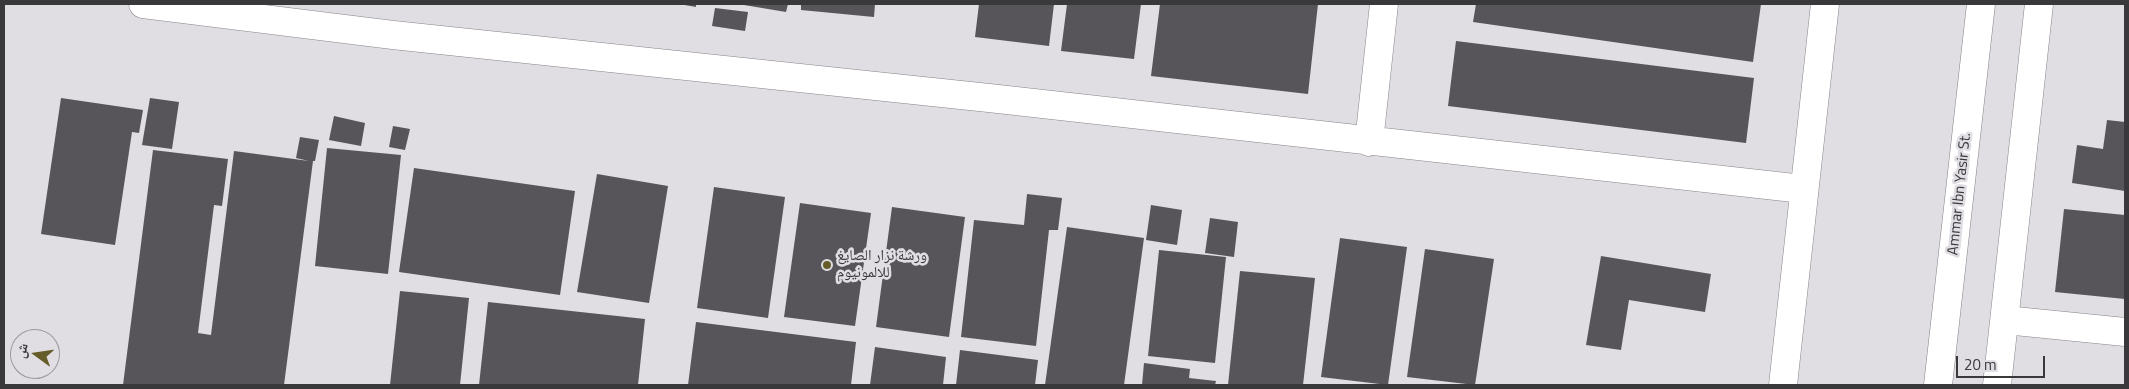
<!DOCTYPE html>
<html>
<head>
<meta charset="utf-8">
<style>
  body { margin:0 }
  #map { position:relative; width:2129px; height:389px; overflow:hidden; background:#e0dde3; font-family:"Titillium Web","Noto Naskh Arabic",sans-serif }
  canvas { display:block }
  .frame { position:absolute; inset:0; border:5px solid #39383a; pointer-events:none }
  .north { position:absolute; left:10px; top:329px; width:50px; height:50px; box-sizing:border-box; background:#e0dde3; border:1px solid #9d9b9f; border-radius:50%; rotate:284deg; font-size:14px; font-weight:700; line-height:20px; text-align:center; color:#39383a }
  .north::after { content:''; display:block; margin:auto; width:18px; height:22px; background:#665c29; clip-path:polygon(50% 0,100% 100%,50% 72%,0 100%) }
  .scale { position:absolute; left:1956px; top:356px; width:89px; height:22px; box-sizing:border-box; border:2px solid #39383a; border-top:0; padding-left:6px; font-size:15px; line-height:18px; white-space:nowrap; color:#39383a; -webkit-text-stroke:4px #e0dde3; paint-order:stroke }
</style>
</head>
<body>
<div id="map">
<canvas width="2129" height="389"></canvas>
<div class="frame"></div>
<div class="north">ش</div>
<div class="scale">20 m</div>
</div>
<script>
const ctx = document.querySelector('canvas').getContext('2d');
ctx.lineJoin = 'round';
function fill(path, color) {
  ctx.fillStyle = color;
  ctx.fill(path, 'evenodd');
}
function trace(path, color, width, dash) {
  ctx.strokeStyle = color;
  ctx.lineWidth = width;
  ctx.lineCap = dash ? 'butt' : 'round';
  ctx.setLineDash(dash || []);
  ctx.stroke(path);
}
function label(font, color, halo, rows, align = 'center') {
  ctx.font = font + ' "Titillium Web","Noto Naskh Arabic",sans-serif';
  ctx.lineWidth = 5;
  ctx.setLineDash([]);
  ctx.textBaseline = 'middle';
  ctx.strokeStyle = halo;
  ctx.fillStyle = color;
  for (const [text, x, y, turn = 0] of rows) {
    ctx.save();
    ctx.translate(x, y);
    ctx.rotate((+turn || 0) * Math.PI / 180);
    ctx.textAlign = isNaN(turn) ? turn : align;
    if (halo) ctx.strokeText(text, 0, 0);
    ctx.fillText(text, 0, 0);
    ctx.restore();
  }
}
const building = new Path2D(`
  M679,4H696V7Z
  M738,4H788L786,12Z
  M801,4H875L874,17L801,10Z
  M979,4H1054L1049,46L975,37Z
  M1067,4H1141L1134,59L1061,51Z
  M1160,4H1318L1308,94L1151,76Z
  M1476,4H1761L1753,62L1473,22Z
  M715,8L748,12L745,31L712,26Z
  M1456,41L1754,78L1746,143L1448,106Z
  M61,98L143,110L139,133L132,132L115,245L41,234Z
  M150,98L179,102L172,149L142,145Z
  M334,116L365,123L361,146L329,140Z
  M2107,120L2125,122V191L2072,183L2077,145L2103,149Z
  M393,126L410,129L405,150L389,147Z
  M300,137L319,140L315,161H313L284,385H123L153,150L228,159L222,206L214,205L198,333L211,335L234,151L309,161L296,158Z
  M327,148L401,155L388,274L315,266Z
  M414,168L575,191L560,295L399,272Z
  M597,174L668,186L649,303L577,292Z
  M714,187L785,197L768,318L697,308Z
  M1027,194L1062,198L1058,230H1049L1036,346L961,337L974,220L1024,225Z
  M800,203L871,213L855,326L784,317Z
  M1151,205L1182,210L1177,245L1146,240Z
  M892,207L965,217L949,337L876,327Z
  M2064,209L2125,215V299L2055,292Z
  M1210,218L1238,222L1234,257L1205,253Z
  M1067,227L1144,238L1124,385H1045Z
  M1340,238L1407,247L1388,385L1321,377Z
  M1425,249L1494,259L1475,385L1407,377Z
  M1159,250L1226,257L1215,363L1148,356Z
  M1601,256L1711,274L1705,312L1629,300L1621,350L1586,345Z
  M1240,271L1315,278L1303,385H1228Z
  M400,291L469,298L460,385H390Z
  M488,302L645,319L638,385H479Z
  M696,322L856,342L851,385H688Z
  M875,347L946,357L943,385H870Z
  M960,350L1038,360L1035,385H956Z
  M1144,363L1190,369L1189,378L1216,381L1215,385H1142Z`);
const minor = new Path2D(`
  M143,4L393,35L989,98L1803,189
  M1369,142L1384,4
  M2005,320L2125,332
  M1783,385L1825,4`);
const tertiary = new Path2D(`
  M1938,385L1981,4
  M1997,385L2039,4`);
const markers = [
  [827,265,5,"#665c29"]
];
const streetNames = [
  ["Ammar Ibn Yasir St.",1960,194,-84]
];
const poiNames = [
  ["ورشة نزار الصايغ",837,256],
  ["للالمونيوم",837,273]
];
fill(building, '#57555a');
trace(minor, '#878489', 29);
trace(tertiary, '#878489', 29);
trace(minor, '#fff', 28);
trace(tertiary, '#fff', 28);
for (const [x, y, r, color] of markers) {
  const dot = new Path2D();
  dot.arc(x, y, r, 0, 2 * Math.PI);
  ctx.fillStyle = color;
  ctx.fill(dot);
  trace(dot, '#e0dde3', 2);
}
label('15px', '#39383a', '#e0dde3', streetNames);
label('15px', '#39383a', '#e0dde3', poiNames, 'left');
</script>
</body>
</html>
